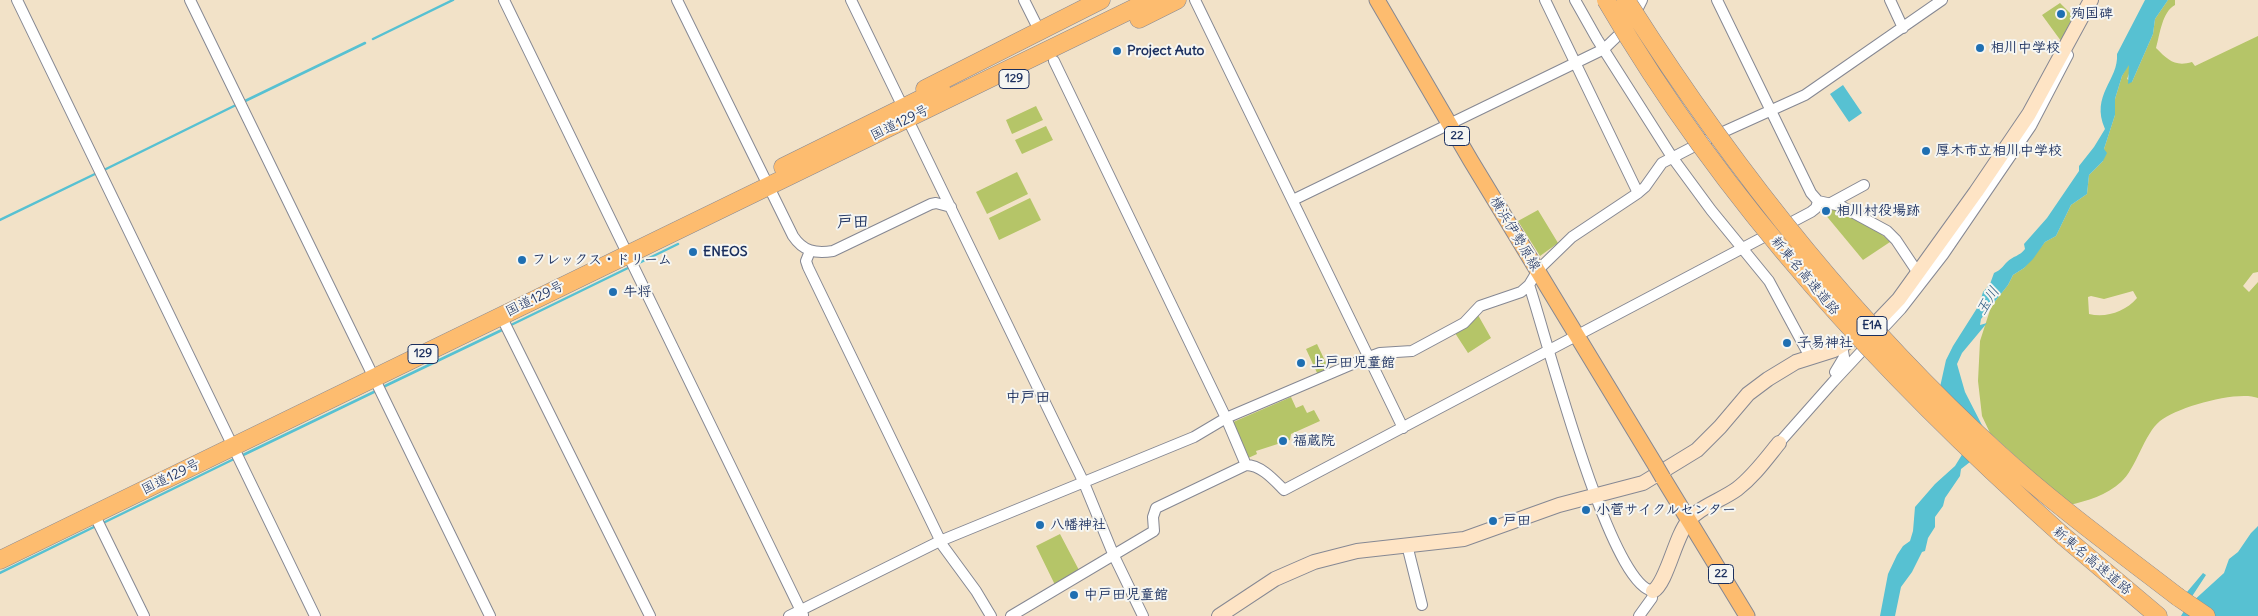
<!DOCTYPE html>
<html>
<head>
<meta charset="utf-8">
<style>
  body { margin:0 }
  canvas { display:block; background:#f2e2c8 }
</style>
</head>
<body>
<canvas width="2258" height="616"></canvas>
<script>
const ctx = document.querySelector('canvas').getContext('2d');
ctx.lineJoin = 'round';
function fill(path, color) {
  ctx.fillStyle = color;
  ctx.fill(path, 'evenodd');
}
function trace(path, color, width, dash) {
  ctx.strokeStyle = color;
  ctx.lineWidth = width;
  ctx.lineCap = dash ? 'butt' : 'round';
  ctx.setLineDash(dash || []);
  ctx.stroke(path);
}
function label(font, color, halo, rows, align = 'center') {
  ctx.font = font + ' Delius,"Klee One",sans-serif';
  ctx.lineWidth = 4;
  ctx.setLineDash([]);
  ctx.textBaseline = 'middle';
  ctx.strokeStyle = halo;
  ctx.fillStyle = color;
  for (const [text, x, y, turn = 0] of rows) {
    ctx.save();
    ctx.translate(x, y);
    ctx.rotate((+turn || 0) * Math.PI / 180);
    ctx.textAlign = isNaN(turn) ? turn : align;
    if (halo) ctx.strokeText(text, 0, 0);
    ctx.fillText(text, 0, 0);
    ctx.restore();
  }
}
const green = new Path2D(`
  M2168,0H2175V5C2162,12 2160,34 2156,48C2168,60 2175,67 2192,62L2195,66L2258,36V272L2253,273L2243,286L2249,292L2258,282V398C2238,390 2177,407 2160,421C2144,434 2136,469 2121,482C2107,495 2087,501 2069,505L1990,433L1982,416L1978,381L1980,341L1990,310L1996,300L2008,285L2013,275L2024,268L2045,242L2056,236L2071,205L2087,194L2089,175L2103,161L2104,149L2115,115V99L2122,76L2129,63L2130,71L2127,79L2132,82L2153,34L2155,19ZM2133,291L2137,298C2125,312 2106,318 2089,314L2088,297L2091,296L2104,299Z
  M2060,3L2073,16L2061,41L2042,15Z
  M1036,106L1043,120L1012,134L1006,120Z
  M1046,126L1053,140L1022,154L1015,140Z
  M1017,172L1028,194L987,214L976,192Z
  M1030,198L1041,220L999,240L989,218Z
  M1831,209H1836L1879,232L1890,242L1863,260L1824,213Z
  M1538,210L1558,243L1540,256L1518,221Z
  M1478,315L1491,338L1468,353L1455,333L1468,326Z
  M1317,344L1329,369L1318,375L1306,349Z
  M1291,397L1296,408L1303,405L1307,413L1314,410L1320,421L1291,434L1290,440L1256,451L1257,454L1246,459L1231,423Z
  M1060,534L1080,572L1056,587L1036,546Z`);
const water = new Path2D(`
  M2145,0H2168L2155,19L2153,34L2132,82L2128,84L2129,65L2122,76L2115,99V115L2104,149L2107,153L2103,161L2089,175L2087,194L2071,205L2056,236L2045,242L2033,259L2024,268L2013,275L2008,285L1981,319L1980,325L1987,323L1962,353L1957,364L1965,392L1986,433L1970,462L1961,469L1960,476L1945,498L1943,506L1935,517V527L1928,538L1925,551L1922,552L1912,572L1901,587L1895,616H1880L1888,574L1897,555L1903,546L1910,541L1913,531L1915,507L1935,484L1955,466L1971,440L1940,387L1946,360L1953,346L1979,305L1983,292L1990,284L1994,273C2001,270 2002,267 2007,262C2013,256 2020,256 2025,249L2024,244L2047,218L2079,171V166L2094,147L2105,129C2090,95 2119,80 2117,54Z
  M1843,85L1862,113L1849,122L1830,94Z
  M2258,526V616H2181L2184,611L2182,604L2187,592L2203,573L2206,575L2189,601L2191,603L2224,573L2229,559L2238,552L2251,533Z`);
const stream = new Path2D(`
  M373,39L453,0
  M243,102L365,43
  M106,169L238,104
  M0,220L97,173
  M637,264L678,244
  M509,326L632,266
  M383,387L504,329
  M241,456L378,390
  M101,524L236,458
  M0,573L96,526`);
const street = new Path2D(`
  M17,0L315,616
  M190,0L490,616
  M504,0L803,615
  M677,0L793,236C803,251 815,254 833,251L931,204L936,203L951,207
  M851,0L900,101
  M1024,0L1039,30
  M1195,0L1403,428
  M1545,0L1638,193
  M1575,0L1597,39L1672,157L1711,210L1769,281L1810,357
  M1717,0L1811,193L1818,201L1841,206L1887,231L1896,240L1918,273
  M1890,0L1903,28
  M1054,61L1226,418L1246,465
  M911,126L1084,483L1114,556L1143,616
  M1293,200L1604,49L1630,24L1642,0
  M1829,204L1864,185
  M810,251L806,261L808,267L943,546L976,591L991,616
  M1529,285C1545,331 1609,586 1653,591
  M501,316L650,616
  M1835,372L1844,357L1842,346
  M1779,443L1833,382L1901,309L1943,255L2031,126L2068,55
  M94,514L144,616
  M1407,545L1422,605
  M789,616L940,541L1194,437L1226,418L1369,357L1380,353L1412,351L1464,323L1480,306L1521,292L1529,285L1538,270L1572,237L1638,193L1645,187L1662,163L1712,137L1805,95L1942,0
  M1011,616L1154,531L1153,517L1156,508L1246,465C1261,465 1274,480 1284,490L1811,212L1816,208L1818,201
  M1639,616L1652,598`);
const secondary = new Path2D(`
  M1653,591C1667,583 1675,536 1689,520C1701,506 1722,500 1737,489C1754,476 1766,459 1779,443
  M1219,616L1275,579L1314,562L1357,551L1464,539L1559,505L1643,483L1697,450L1720,427L1748,394L1768,379L1796,362L1834,350L1861,334L1877,322L1899,299L1976,192L2029,114L2091,0`);
const primary = new Path2D(`
  M1377,0L1471,161L1656,466
  M1663,478L1747,616`);
const highway = new Path2D(`
  M1139,19L1177,0
  M925,89L1101,0
  M783,167L941,89
  M2062,535L2158,616
  M0,560L1151,0
  M2178,597L2206,616`);
const primaryBridge = new Path2D(`
  M1656,466L1663,478`);
const highwayBridge = new Path2D(`
  M1606,0C1725,205 1886,378 2062,535
  M1626,0C1731,166 1852,320 1998,453C2055,505 2117,550 2178,597`);
const markers = [
  [2061,14,5,"#1f6fb2"],
  [1980,48,5,"#1f6fb2"],
  [1117,51,5,"#1f6fb2"],
  [1926,151,5,"#1f6fb2"],
  [1826,211,5,"#1f6fb2"],
  [693,252,5,"#1f6fb2"],
  [522,260,5,"#1f6fb2"],
  [613,292,5,"#1f6fb2"],
  [1787,343,5,"#1f6fb2"],
  [1301,363,5,"#1f6fb2"],
  [1283,441,5,"#1f6fb2"],
  [1586,510,5,"#1f6fb2"],
  [1493,521,5,"#1f6fb2"],
  [1040,525,5,"#1f6fb2"],
  [1074,595,5,"#1f6fb2"]
];
const shields = [
  [1014,79,30],
  [1457,136,25],
  [1872,326,30],
  [423,354,30],
  [1721,574,25]
];
const shieldNames = [
  ["129",1014,79],
  ["22",1457,136],
  ["E1A",1872,326],
  ["129",423,354],
  ["22",1721,574]
];
const poiNames = [
  ["殉国碑",2071,14],
  ["相川中学校",1990,48],
  ["Project Auto",1127,51],
  ["厚木市立相川中学校",1936,151],
  ["相川村役場跡",1836,211],
  ["ENEOS",703,252],
  ["フレックス・ドリーム",532,260],
  ["牛将",623,292],
  ["子易神社",1797,343],
  ["上戸田児童館",1311,363],
  ["福蔵院",1293,441],
  ["小菅サイクルセンター",1596,510],
  ["戸田",1503,521],
  ["八幡神社",1050,525],
  ["中戸田児童館",1084,595]
];
const streetNames = [
  ["国道129号",900,123,-26],
  ["横浜伊勢原線",1515,234,59],
  ["新東名高速道路",1805,276,50],
  ["国道129号",535,299,-26],
  ["国道129号",171,477,-26],
  ["新東名高速道路",2092,561,40]
];
const waterNames = [
  ["玉川",1988,301,-58]
];
const neighbourhoodNames = [
  ["中戸田",1028,398]
];
const quarterNames = [
  ["戸田",853,222]
];
fill(green, '#b5c568');
fill(water, '#57c1d2');
trace(stream, '#57c1d2', 2.5);
trace(street, '#868893', 12);
trace(secondary, '#868893', 16);
trace(primary, '#868893', 17);
trace(highway, '#868893', 19);
trace(street, '#fff', 10);
trace(secondary, '#fee4c5', 14);
trace(primary, '#fdbc6f', 15);
trace(highway, '#fdbc6f', 18);
trace(primaryBridge, '#868893', 17, []);
trace(highwayBridge, '#868893', 19, []);
trace(primaryBridge, '#fdbc6f', 15);
trace(highwayBridge, '#fdbc6f', 18);
for (const [x, y, r, color] of markers) {
  const dot = new Path2D();
  dot.arc(x, y, r, 0, 2 * Math.PI);
  ctx.fillStyle = color;
  ctx.fill(dot);
  trace(dot, '#f6f6f2', 2);
}
for (const [x, y, w] of shields) {
  const box = new Path2D();
  box.roundRect(x - w / 2, y - 9.5, w, 19, 4);
  ctx.fillStyle = '#f6f6f2';
  ctx.fill(box);
  trace(box, '#1b2f5e', 1);
}
label('bold 12px', '#1b2f5e', null, shieldNames);
label('bold 14px', '#1b2f5e', '#f6f6f2', poiNames, 'left');
label('14px', '#1b2f5e', '#f6f6f2', streetNames);
label('italic 15px', '#2d5b81', '#f6f6f2', waterNames);
label('bold 15px', '#1b2f5e', '#f6f6f2', neighbourhoodNames);
label('bold 16px', '#1b2f5e', '#f6f6f2', quarterNames);
</script>
</body>
</html>
